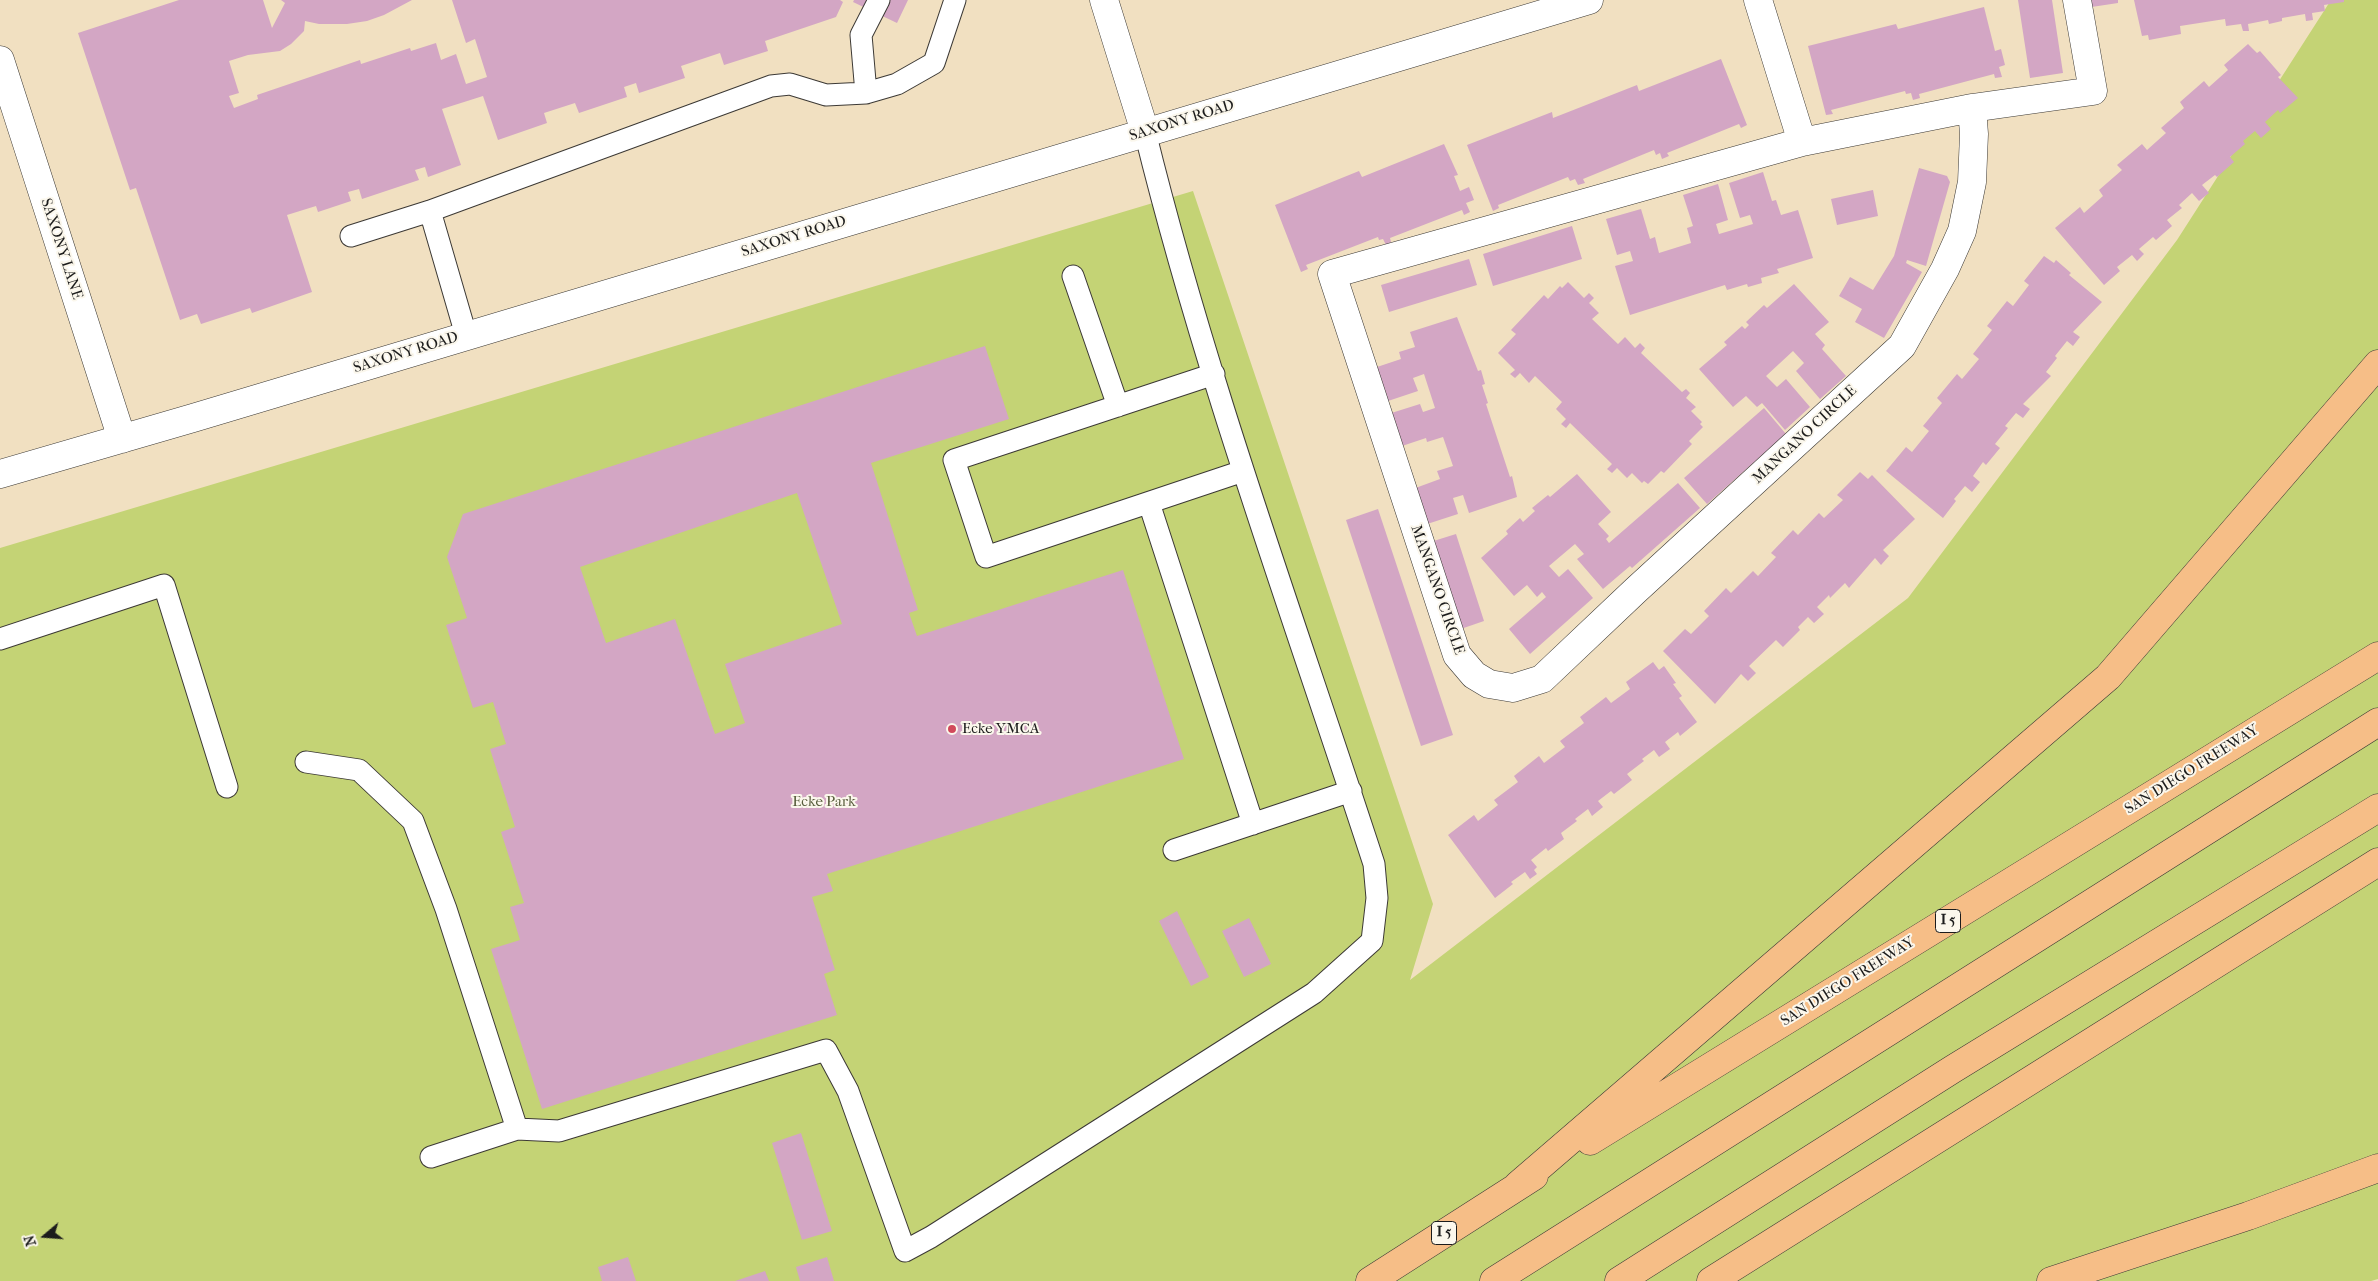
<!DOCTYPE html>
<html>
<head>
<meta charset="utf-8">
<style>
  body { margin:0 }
  #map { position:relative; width:2378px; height:1281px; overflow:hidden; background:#f1e0c1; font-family:"IM FELL French Canon",serif }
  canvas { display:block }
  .north { position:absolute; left:20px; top:1211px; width:50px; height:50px; -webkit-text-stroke:4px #fbf7ec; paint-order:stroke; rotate:252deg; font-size:14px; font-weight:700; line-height:20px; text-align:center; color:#1c1c1c }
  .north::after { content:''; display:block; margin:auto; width:18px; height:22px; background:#1c1c1c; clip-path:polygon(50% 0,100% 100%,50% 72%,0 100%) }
</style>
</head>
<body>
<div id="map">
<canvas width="2378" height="1281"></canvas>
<div class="north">N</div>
</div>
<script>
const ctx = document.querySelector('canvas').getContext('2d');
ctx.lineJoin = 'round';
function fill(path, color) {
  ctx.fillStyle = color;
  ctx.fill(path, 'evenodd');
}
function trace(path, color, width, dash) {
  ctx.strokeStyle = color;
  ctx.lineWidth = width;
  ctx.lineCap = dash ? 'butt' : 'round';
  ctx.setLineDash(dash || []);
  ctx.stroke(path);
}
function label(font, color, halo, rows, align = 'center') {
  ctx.font = font + ' "IM FELL French Canon",serif';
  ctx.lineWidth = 4;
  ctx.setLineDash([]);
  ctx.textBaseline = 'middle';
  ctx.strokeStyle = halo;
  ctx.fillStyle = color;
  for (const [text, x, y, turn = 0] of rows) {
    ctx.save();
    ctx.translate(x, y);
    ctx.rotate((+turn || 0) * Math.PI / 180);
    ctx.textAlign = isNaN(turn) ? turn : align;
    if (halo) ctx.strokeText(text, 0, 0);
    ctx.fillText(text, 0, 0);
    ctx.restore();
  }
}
const green = new Path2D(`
  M2331,0H2378V1279L2371,1281H0V548L1193,191L1433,904L1410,980L1908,598L2177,240Z`);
const building = new Path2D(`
  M179,0H263L272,28L285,3L281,0H412L384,15L367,21L347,24H319L305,21L304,31L291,44L280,51L248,55L229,61L239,93L229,96L234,108L258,99L257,95L360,60L361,64L410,48L411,51L436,43L441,60L456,54L466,84L487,77L475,39L466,43L452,0H840L843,2L836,17L765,41L768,51L724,65L720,53L681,66L685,78L639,93L636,83L624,87L627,97L579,113L575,103L544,113L547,123L498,140L483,96L442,109L461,165L428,177L425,167L415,170L419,180L362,199L359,189L348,192L351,201L318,212L316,206L287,215L312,292L252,313L250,308L201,324L197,314L180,320L136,188L130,190L78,33Z
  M854,0H908L897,23L853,2Z
  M2018,0H2052L2063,73L2030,78Z
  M2084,0H2118V3L2085,8Z
  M2134,0H2344V2L2324,5L2325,11L2312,13L2313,20L2306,21L2305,14L2282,18V21L2269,24L2268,20L2248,24L2249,31H2243L2241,24L2226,26L2225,19L2180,26L2181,34L2149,40L2148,35L2142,36Z
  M1984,7L1995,51L2001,49L2005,65L1999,67L2002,77L1995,78L1994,74L1919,94L1920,98L1913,100L1911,93L1906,94L1905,91L1831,110L1833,114L1826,115L1808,46L1896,24L1898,29Z
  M2248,44L2257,53L2260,51L2281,75L2278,77L2298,98L2280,113L2278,110L2265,122L2271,129L2261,138L2255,131L2243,141L2245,144L2230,157L2234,162L2217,177L2215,175L2202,185L2209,193L2199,201L2192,193L2179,205L2182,208L2167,220L2172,226L2156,240L2153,237L2139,249L2144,254L2137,261L2132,255L2117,267L2120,271L2104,285L2055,228L2080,207L2084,213L2103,196L2099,190L2122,170L2117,165L2142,144L2147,150L2166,133L2161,128L2184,108L2180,102L2204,81L2209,87L2228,70L2224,65Z
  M1721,59L1747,125L1741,128L1739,124L1667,153L1669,156L1662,159L1660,153L1656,155L1654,150L1583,179L1585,183L1578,185L1575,179L1570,181L1568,177L1498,205L1499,208L1493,211L1467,145L1552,112L1553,118L1637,85L1639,91Z
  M1444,144L1458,175L1454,176L1460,191L1469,187L1474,200L1466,203L1470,212L1464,215L1462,210L1390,238L1391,242L1386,245L1383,239L1379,240L1378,237L1306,265L1308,269L1301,272L1275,205L1359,171L1362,177Z
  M1919,168L1947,176L1950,182L1926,266L1907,260L1906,263L1922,272L1884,338L1855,322L1862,309L1839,296L1850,277L1873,290L1894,256Z
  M1763,172L1772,201L1776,200L1781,215L1798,210L1813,258L1777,269L1779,273L1761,278L1762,283L1748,287L1747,284L1727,290L1725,285L1630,315L1615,266L1633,261L1630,251L1617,255L1606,219L1641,209L1650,239L1655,237L1659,253L1691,243L1687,228L1693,226L1683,195L1718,184L1728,220L1716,224L1719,234L1753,224L1750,215L1740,218L1729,183Z
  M1873,190L1878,216L1837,225L1831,199Z
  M1572,226L1582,259L1493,286L1483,254Z
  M2044,256L2054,263L2056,260L2071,273L2069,275L2102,302L2073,332L2080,337L2073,346L2067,341L2055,356L2057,358L2046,372L2051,376L2023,404L2030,409L2023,418L2016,413L2005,426L2008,428L1995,444L2000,448L1986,465L1983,462L1973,476L1980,482L1972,492L1965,486L1954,499L1956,501L1943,518L1886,471L1906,447L1912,452L1929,431L1923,426L1942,403L1937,398L1957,374L1962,379L1979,359L1973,354L1992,330L1987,326L2007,301L2013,306L2029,285L2024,281Z
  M1469,259L1477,285L1389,312L1381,285Z
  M1568,282L1584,298L1589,293L1594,298L1589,303L1599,313L1592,319L1618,344L1625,337L1635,348L1640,343L1645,348L1641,353L1682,392L1686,389L1690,393L1686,398L1696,407L1691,411L1702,422L1700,424L1703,427L1689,441L1692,444L1664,473L1661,471L1648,484L1644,481L1642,483L1632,473L1627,478L1617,468L1612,473L1607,469L1612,464L1570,423L1566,428L1561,424L1566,419L1556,409L1562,402L1535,376L1529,383L1520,373L1515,378L1510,374L1515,370L1498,353L1516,334L1511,330L1544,295L1548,299L1560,286L1562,288Z
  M1794,284L1829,322L1815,334L1825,345L1822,349L1846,376L1820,399L1796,371L1804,363L1793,351L1766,376L1777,387L1786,379L1810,407L1785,430L1762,403L1757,407L1746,396L1733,407L1699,369L1727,345L1724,342L1742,326L1745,329L1749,325L1746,322L1764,305L1767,308Z
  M1457,317L1478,371L1481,370L1485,384L1482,385L1488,403L1486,404L1510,477L1512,476L1517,497L1469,513L1463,495L1453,498L1458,514L1421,526L1410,490L1440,479L1437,471L1453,466L1443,437L1427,442L1426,438L1396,448L1385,415L1420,404L1423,412L1435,408L1424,374L1413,378L1418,391L1382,403L1371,369L1401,359L1399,352L1415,347L1410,332Z
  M985,346L1009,419L871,463L918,610L909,613L917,636L1123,570L1184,759L827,874L833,891L812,897L835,970L824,974L837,1015L542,1109L491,949L520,940L510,907L524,903L501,832L515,827L490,749L506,744L493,702L473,708L446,625L467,618L447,557L463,514ZM797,493L842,624L725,664L745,723L715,734L675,619L606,643L580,567Z
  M1764,408L1786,434L1707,504L1684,478Z
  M1860,472L1868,479L1872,475L1915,519L1883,550L1889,556L1881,565L1875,558L1849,588L1845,583L1830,598L1829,595L1817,607L1824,614L1814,623L1808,617L1798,627L1800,630L1783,647L1776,640L1749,666L1756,673L1748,681L1741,674L1715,704L1663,651L1685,629L1691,634L1709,616L1704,611L1726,588L1731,593L1753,571L1758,576L1776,557L1771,553L1793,530L1798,535L1819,513L1824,518L1843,500L1837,495Z
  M1577,474L1611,512L1598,524L1609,536L1606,539L1609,543L1678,483L1700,508L1632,568L1630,566L1603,589L1577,559L1584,554L1575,544L1549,566L1559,577L1568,569L1593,598L1530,654L1509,629L1546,597L1542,592L1537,597L1527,585L1514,596L1481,558L1508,534L1506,531L1520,518L1523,522L1535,511L1532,508L1548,495L1550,497Z
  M1378,509L1453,735L1421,746L1346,520Z
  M1456,534L1484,621L1452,632L1424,544Z
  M1653,662L1659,670L1664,666L1676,683L1673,684L1682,696L1679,698L1697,722L1680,736L1678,732L1665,742L1670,749L1659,757L1654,750L1642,759L1644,761L1627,774L1632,780L1614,794L1611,791L1598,801L1603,807L1592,816L1588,809L1575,819L1577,821L1561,833L1564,839L1548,851L1546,848L1531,860L1537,867L1534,870L1537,874L1530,879L1525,872L1511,882L1513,884L1495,898L1448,835L1474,815L1478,821L1498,805L1494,800L1518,782L1514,776L1539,756L1544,763L1565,747L1560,741L1584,723L1580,717L1606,697L1611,703L1630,689L1626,682Z
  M1177,911L1209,977L1191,986L1159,921Z
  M1249,918L1271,964L1244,977L1222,931Z
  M801,1133L832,1231L802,1240L772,1143Z
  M628,1257L636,1281H602L598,1267Z
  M827,1257L834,1281H800L796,1267Z
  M765,1271L769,1281H735Z`);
const service = new Path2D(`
  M866,93L861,35L879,0
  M430,211L771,86L790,84L826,95L866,93L897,84L934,63L955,0
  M351,236L430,211L466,335
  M1073,276L1118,406
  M1214,374L954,460L986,557L1243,471
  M1149,503L1253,824
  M0,639L164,585L227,787
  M306,762L359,770L413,821L446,909L517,1129L431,1157
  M1174,850L1351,791
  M517,1129L559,1131L826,1050L848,1091L905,1251L931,1237L1314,993L1372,941L1377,898L1374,864C1295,621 1206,380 1145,132`);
const minor = new Path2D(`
  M1758,0L1802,142
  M1972,108L1974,134L1972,182L1962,231L1945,269L1902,346L1636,590L1542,679L1513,688L1489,684L1474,675L1457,655L1332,274L1802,142L1972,108L2093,91L2077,0`);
const tertiary = new Path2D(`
  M1104,0L1145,132
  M0,60L122,439
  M0,474L193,418L1589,0`);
const motorway = new Path2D(`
  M1590,1141L2378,656
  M1518,1185L2108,677L2378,364
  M1370,1281L1534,1176
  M1494,1281L2378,722
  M1619,1281L1953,1069L2378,808
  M1711,1281L2378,862
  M2051,1281L2248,1216L2378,1168`);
const markers = [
  [952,729,5,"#d1495b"]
];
const shields = [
  [1948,921,25],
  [1444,1233,25]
];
const shieldNames = [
  ["I 5",1948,921],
  ["I 5",1444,1233]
];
const streetNames = [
  ["SAXONY ROAD",1182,121,-17],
  ["SAXONY ROAD",794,237,-17],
  ["SAXONY LANE",61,249,72],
  ["SAXONY ROAD",406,353,-17],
  ["MANGANO CIRCLE",1805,435,-43],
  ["MANGANO CIRCLE",1437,590,71],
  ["SAN DIEGO FREEWAY",2192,770,-32],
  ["SAN DIEGO FREEWAY",1848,982,-32]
];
const poiNames = [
  ["Ecke YMCA",962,729]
];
const parkNames = [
  ["Ecke Park",824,802]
];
fill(green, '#c4d375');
fill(building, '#d3a6c4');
trace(service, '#3c3935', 23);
trace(minor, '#3c3935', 29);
trace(tertiary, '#3c3935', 29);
trace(motorway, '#3c3935', 29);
trace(service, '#fff', 21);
trace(minor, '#fff', 28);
trace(tertiary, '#fff', 28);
trace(motorway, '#f6be87', 28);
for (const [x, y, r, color] of markers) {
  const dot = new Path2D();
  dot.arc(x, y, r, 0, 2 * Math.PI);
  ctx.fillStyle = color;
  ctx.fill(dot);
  trace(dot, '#fbf7ec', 2);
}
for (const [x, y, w] of shields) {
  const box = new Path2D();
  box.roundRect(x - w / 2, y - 11.5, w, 23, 4);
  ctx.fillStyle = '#fbf7ec';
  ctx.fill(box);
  trace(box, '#1c1c1c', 1);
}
label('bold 14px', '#1c1c1c', null, shieldNames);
label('15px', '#1c1c1c', '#fbf7ec', streetNames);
label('15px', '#1c1c1c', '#fbf7ec', poiNames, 'left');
label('15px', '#575c3b', '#fbf7ec', parkNames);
</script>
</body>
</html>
